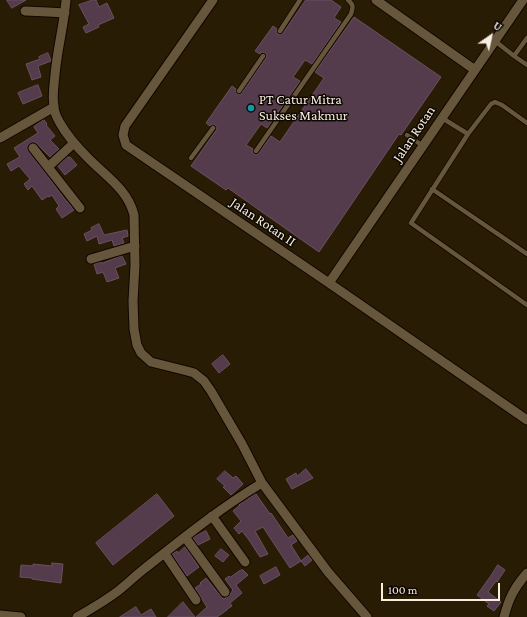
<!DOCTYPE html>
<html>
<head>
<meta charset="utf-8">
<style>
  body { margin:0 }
  #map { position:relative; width:527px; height:617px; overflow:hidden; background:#291c04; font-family:"Crimson Pro",serif }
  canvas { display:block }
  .north { position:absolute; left:471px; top:16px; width:40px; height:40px; -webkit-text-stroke:3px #0d0802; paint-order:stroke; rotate:34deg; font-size:11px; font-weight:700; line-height:16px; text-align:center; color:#f7eee0 }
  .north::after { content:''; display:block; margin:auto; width:14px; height:18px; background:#f7eee0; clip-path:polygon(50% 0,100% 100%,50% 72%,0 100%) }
  .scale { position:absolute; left:381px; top:583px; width:119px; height:18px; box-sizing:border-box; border:2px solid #f7eee0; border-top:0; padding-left:5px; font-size:12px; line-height:14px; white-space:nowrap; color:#f7eee0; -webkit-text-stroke:3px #0d0802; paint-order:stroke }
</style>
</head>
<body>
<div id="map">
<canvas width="527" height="617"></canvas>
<div class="north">U</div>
<div class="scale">100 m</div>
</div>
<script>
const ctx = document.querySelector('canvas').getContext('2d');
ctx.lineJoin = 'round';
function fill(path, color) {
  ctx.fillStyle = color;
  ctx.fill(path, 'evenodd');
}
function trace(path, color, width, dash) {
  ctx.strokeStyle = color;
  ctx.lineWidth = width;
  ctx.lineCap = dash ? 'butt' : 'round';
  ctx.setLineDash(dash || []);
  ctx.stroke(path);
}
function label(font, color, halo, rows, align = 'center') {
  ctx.font = font + ' "Crimson Pro",serif';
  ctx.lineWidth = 3;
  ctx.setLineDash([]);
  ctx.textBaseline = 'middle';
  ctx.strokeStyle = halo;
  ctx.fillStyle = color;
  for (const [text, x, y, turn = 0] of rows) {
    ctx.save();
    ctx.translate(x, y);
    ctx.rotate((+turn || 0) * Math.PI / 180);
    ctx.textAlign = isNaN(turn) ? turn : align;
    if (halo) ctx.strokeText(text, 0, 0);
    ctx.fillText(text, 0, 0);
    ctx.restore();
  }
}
const building = new Path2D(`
  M7,0H26L12,8Z
  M93,0H96L99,7L107,3L114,18L98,25L99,27L86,33L83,27L89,24L79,5Z
  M306,0H331L341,7L334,18L341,22L312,64L305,60L293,77L300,81L267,128L261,124L246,145L253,149L252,152L254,154L256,155L259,153L271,136L280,142L324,78L315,72L354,17L441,77L401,135L399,134L319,252L228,188L226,190L191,166L217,129L215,125L212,124L210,126L206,123L232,86L236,89L235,91L237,94H241L266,58V55L265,53L262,52L260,54L255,51L273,26L277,29L276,31L278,34L280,35L283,33Z
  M48,53L51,61L38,66L41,77L32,80L26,64L40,59L39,57Z
  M38,85L42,96L23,104L18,93Z
  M44,120L47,124L46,125L55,136L50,140L59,149L50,157L35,142H32L29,144L27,146V149L67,202V201L74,210L62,218L56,209L59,206L52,195L49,197L48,196L42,200L32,186L28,190L24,184L30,179L19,166L11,171L7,164L20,157L14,148L38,133L34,127Z
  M68,157V158L70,157L77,165L65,175L58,166Z
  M99,224L104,235L127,230L128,236L122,238L124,243L114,246L112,240L99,244L97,236L87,241L84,234L92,230L91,228Z
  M122,256L126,264L115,268L119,278L107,282L103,272L97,274L94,264L101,262L102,263Z
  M223,355L230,364L219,373L212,364Z
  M306,469L313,478L292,489L286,479L296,473L297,476Z
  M225,471L233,478L236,476L243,484L231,495L223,487L225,486L217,479Z
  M157,494L174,516L113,565L96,543Z
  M256,494L270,514L271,513L288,538L293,535L297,541L291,545L301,561L308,555L312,560L305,566L301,561L290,568L263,527L255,531L268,554L260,557L249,540L242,531L239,534L234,528L241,521L233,511L240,505H239Z
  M206,531L210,539L198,545L193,538Z
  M185,547L199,567L187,576L172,554L177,551L178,553Z
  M221,549L229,555L223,562L215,556Z
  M52,563L63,564L61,583L32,579V578L20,577L21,565L33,566V564L52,566Z
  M498,565L505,570L497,582L496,581L488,592L501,602L494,611L487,606L489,604L477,595L490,577Z
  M276,567L280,575L264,584L260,576Z
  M241,570H243L248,575L236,585L242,593L230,603L232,606L226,610H227L217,617H196L207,607L195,588L201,584L200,583L206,578L223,599L228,597L233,590L225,579L229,576L230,577Z
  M183,602L195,617H168Z
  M136,607L141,615L151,609L156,617H120Z`);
const service = new Path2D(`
  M280,31L300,0
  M495,41L514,56L527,38
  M514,56L527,65
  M239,91L263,56
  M442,118L468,134L491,104L495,102L502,105L527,123
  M468,134L411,223L527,305
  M407,135L423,146
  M256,151L351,14C353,7 354,5 348,0
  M191,158L213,128
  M432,189L527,254`);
const minor = new Path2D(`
  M66,0C64,25 57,50 55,75C54,85 52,96 54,106C54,112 57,118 60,123C67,136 78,148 89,159C106,176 128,190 134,215L135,265L133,301L134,329L137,345L141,353L151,362L187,371L194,373L204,381L211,391L242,444L262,483L328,572L367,617
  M213,0L125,126L123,135L126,145L329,283L527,420
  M376,0L475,70
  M25,11L48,12L65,13
  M0,138L54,107
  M33,148L80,208
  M48,167L74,143
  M91,259L135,246
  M329,283L523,0
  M212,516L245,562
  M185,537L225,592
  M165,554L196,600
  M0,615L21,617
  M77,617C91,609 105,601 118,591C127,584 135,576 144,569C182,539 220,508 262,483
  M504,617C509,598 514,588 527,573`);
const markers = [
  [251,108,4,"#0f9aa8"]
];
const poiNames = [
  ["PT Catur Mitra",259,100],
  ["Sukses Makmur",259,116]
];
const streetNames = [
  ["Jalan Rotan",414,134,-56],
  ["Jalan Rotan II",263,222,34]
];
fill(building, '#553c4c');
trace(building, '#6b5061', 1);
trace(service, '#120600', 6);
trace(minor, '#120600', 11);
trace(service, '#65563c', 4.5);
trace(minor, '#65563c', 9);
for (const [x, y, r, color] of markers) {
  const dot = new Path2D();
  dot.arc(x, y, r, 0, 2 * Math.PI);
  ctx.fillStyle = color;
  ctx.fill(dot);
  trace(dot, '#0d0802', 1.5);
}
label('14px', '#f7eee0', '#0d0802', poiNames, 'left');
label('14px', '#f7eee0', '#0d0802', streetNames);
</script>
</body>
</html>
